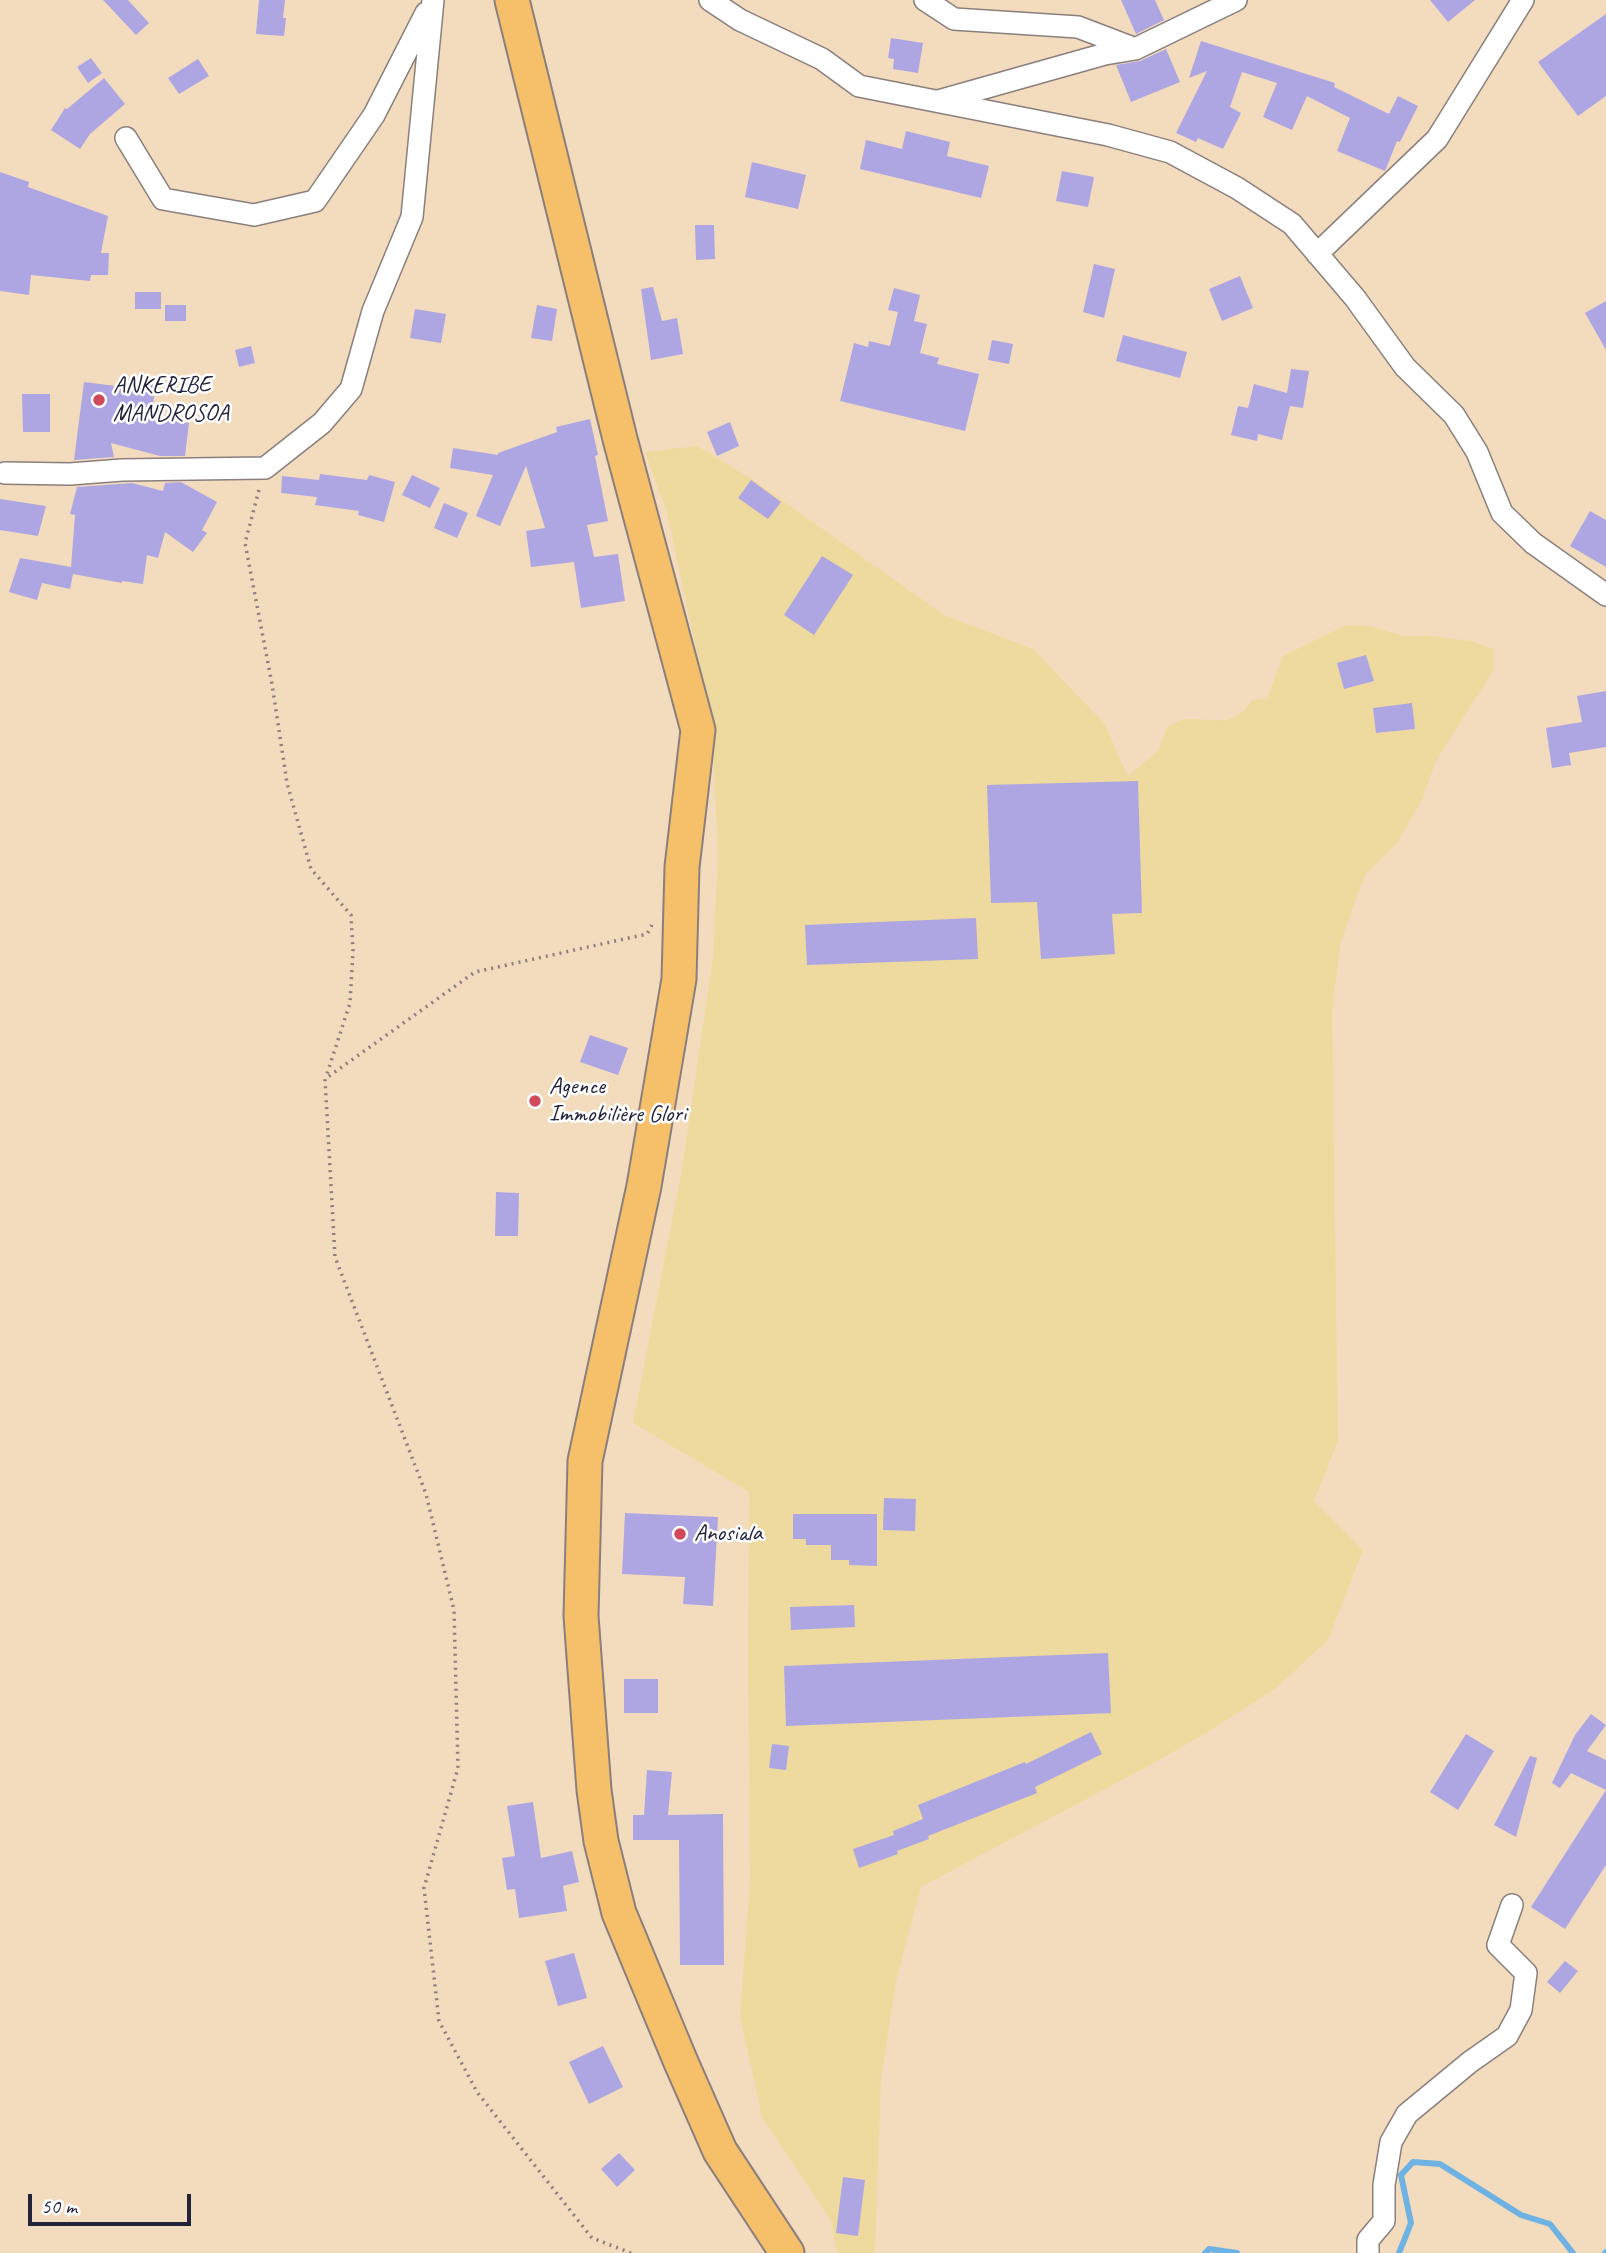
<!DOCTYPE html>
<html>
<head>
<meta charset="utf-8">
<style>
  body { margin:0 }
  #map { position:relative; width:1606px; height:2253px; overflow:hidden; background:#f3dcbe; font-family:Caveat,sans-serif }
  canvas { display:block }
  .scale { position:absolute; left:28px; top:2194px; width:163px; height:32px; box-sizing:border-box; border:4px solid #22223b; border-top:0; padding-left:9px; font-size:21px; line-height:24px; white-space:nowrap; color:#22223b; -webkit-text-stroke:5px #fff; paint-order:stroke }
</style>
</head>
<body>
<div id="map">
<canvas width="1606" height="2253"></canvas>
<div class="scale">50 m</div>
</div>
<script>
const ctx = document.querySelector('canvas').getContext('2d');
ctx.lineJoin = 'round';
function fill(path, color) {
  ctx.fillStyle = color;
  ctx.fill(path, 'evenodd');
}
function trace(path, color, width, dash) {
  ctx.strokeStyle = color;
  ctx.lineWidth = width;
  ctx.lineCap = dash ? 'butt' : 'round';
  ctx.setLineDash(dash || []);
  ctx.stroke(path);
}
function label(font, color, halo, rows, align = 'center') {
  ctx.font = font + ' Caveat,sans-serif';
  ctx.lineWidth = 5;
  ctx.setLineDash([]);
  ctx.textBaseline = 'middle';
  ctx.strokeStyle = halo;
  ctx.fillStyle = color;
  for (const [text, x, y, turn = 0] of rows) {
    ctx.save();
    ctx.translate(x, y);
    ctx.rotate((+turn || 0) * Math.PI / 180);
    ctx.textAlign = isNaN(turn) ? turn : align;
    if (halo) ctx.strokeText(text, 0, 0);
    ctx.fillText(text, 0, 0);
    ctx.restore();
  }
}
const sand = new Path2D(`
  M697,446L755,481L944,615L1033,649L1104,723L1128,776L1158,751L1167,727C1173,724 1180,719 1187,719C1216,718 1232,730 1252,700L1267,699L1283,656L1346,625L1369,626L1404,636H1430L1471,641L1493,649V671L1436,761L1422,800L1397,843L1365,875L1341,941L1332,1010L1338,1441L1314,1501L1363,1550L1328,1640L1275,1689L1206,1733L1154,1763L921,1887L896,1981L881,2079L875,2253H837L831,2221L762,2117L740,2017L750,1882L748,1665L749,1492L633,1423L682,1169L713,958L718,856L712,724L667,513L645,452Z`);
const stream = new Path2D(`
  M1205,2253L1209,2249L1237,2253
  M1399,2253L1411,2223L1401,2175L1413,2162L1440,2164L1521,2215L1550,2224L1573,2253
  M1605,2253L1606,2252`);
const building = new Path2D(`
  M103,0H128L149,23L136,35Z
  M259,0H285L283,18H286L284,36L256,34Z
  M1121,0H1155L1164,20L1136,34Z
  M1430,0H1475L1448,22Z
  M1606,14V96L1578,116L1538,62Z
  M891,38L923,43L918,73L893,69L894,59L888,58Z
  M1201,41L1335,83L1334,87L1389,114L1398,96L1418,106L1400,142L1397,141L1385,171L1337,151L1350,118L1307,96L1292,130L1263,117L1277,83L1242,72L1230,107L1241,113L1223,149L1198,138L1196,142L1176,133L1207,71L1189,78Z
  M1166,49L1180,82L1131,102L1116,65L1140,61Z
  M91,58L102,73L88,83L77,67Z
  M198,59L209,76L179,94L168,78Z
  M104,78L125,104L90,134L80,149L51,130L65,108L67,109Z
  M906,131L950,142L947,156L989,166L981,198L860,169L866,140L902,149Z
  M752,162L806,175L798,209L745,197Z
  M1062,171L1094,177L1088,207L1056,201Z
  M0,172L29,182L28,187L108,216L101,253H109L108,275H91L90,281L31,275L29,295L0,291Z
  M695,225H714L715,259L696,260Z
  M1094,264L1115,269L1104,318L1083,312Z
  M1240,276L1253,308L1222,321L1209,289Z
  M653,287L662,321L677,318L683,354L651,360L641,289Z
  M894,288L920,295L914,321L927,324L920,353L939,358L937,364L979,374L965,431L840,401L854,343L868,347L869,341L890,346L898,312L888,310Z
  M135,292H161V309H135Z
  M1606,301V350L1585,313Z
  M165,305H186V321H165Z
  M537,305L557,309L552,341L531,338Z
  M415,309L446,314L441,343L410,338Z
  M1123,335L1187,352L1180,378L1116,361Z
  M992,340L1013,344L1009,364L988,360Z
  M251,346L255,363L239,367L235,350Z
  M1291,369L1309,371L1303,408L1290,406L1282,440L1258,434L1257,441L1231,435L1238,406L1248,408L1254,384L1287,393Z
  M84,382L132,388L133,382L155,385L152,418L189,423L185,456H160L111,443L114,457L74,460Z
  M22,394H50V432H23Z
  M590,419L598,455L595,456L608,521L587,525L594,557L618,554L625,601L581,608L574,562L531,567L526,531L545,528L526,466L500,526L476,516L493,475L450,468L453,448L498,455V453L557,432L556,427Z
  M730,422L739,446L717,456L707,432Z
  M320,474L367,480L369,475L395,482L384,522L358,515L359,511L315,505L317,497L281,493L282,476L319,480Z
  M412,475L440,488L430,508L402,495Z
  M751,480L781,502L768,519L738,498Z
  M181,482L217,502L202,530L207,533L193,552L165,532L158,558L147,555L143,584L122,581V583L73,574L70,589L42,583L37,600L9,592L20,558L71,567L75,515L70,514L77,487L132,483L163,491L165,483Z
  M0,499L46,506L38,536L0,530Z
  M444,503L468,513L457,538L434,528Z
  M1590,511L1606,520V567L1570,546Z
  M822,556L853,575L814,635L784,615Z
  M1366,655L1374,681L1344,689L1337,663Z
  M1606,691V747L1569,753L1571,765L1552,768L1546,728L1582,722L1577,696Z
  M1412,703L1415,729L1376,733L1373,708Z
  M1138,781L1142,913L1112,914L1115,954L1041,959L1037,902L991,903L987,785Z
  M976,918L978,959L807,965L805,925Z
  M590,1035L628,1048L618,1075L580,1062Z
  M496,1192L519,1193L518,1236H495Z
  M884,1498L916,1499L915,1531L883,1530Z
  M625,1513L718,1517L713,1606L683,1604L685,1577L622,1574Z
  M793,1514H877V1566L849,1565V1560H831V1545H806V1539H793Z
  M854,1605L855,1627L791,1630L790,1607Z
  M1108,1653L1111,1713L786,1726L784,1666Z
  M624,1679H658V1713H624Z
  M1591,1714L1606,1725L1587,1751L1606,1760V1790L1571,1773L1560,1788L1552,1783L1575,1735Z
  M1091,1732L1102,1754L1035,1787L1037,1793L928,1836L929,1839L897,1851L898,1854L859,1868L853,1849L894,1835L893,1831L923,1819L918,1805L1025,1762L1026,1764Z
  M1466,1734L1494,1751L1458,1810L1430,1792Z
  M772,1744L789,1746L786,1770L769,1768Z
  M1530,1756L1537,1758L1516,1837L1494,1825Z
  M647,1770L672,1772L668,1815L723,1814L724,1965H680L679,1840H633V1815H644Z
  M1606,1790V1865L1565,1929L1531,1907Z
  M533,1802L541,1858L572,1851L579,1882L563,1886L567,1911L519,1918L515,1889L507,1890L502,1858L515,1856L507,1806Z
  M574,1953L587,1998L558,2006L545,1961Z
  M1565,1961L1578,1971L1560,1993L1547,1982Z
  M603,2046L623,2087L589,2104L569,2062Z
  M619,2153L635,2170L617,2187L601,2169Z
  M843,2177L865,2180L858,2236L836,2233Z`);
const path = new Path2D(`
  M259,490L245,543L272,684L287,783L311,869L351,915L353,951L350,1003L326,1077
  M631,2253L592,2238L477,2092L439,2021L424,1888L458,1768L454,1610L426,1494L335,1257L325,1079L475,972L647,934L652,925`);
const minor = new Path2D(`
  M710,0L740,20L822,59L859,86L1108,135L1170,152L1237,188L1292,224L1355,298L1405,367L1454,415L1477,452L1502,513L1533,543L1606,595
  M925,0L954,19L1078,27L1133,48
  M938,101L1105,54L1135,49L1236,0
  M126,138L163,199L254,215L315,201L374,115L426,13
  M1317,254L1437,139L1523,0
  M5,473L70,474L122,470L265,468L322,423L351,389L373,311L412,217L433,0
  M1368,2253V2240L1384,2221V2185L1391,2142L1407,2114L1470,2062L1507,2036L1521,2010L1526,1973L1498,1945L1512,1905`);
const primary = new Path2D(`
  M512,0L620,439L698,730L682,867L679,979L644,1186L585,1461L581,1616L594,1790L601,1841L619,1913L680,2060L720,2151L787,2253`);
const markers = [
  [99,400,7,"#d1495b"],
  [535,1101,7,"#d1495b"],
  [680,1534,7,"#d1495b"]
];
const poiNames = [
  ["ANKERIBE",113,386],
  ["MANDROSOA",113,414],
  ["Agence",549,1087],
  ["Immobilière Glori",549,1115],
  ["Anosiala",694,1534]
];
fill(sand, '#eeda9e');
trace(stream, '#6eb2e4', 6);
fill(building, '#aea6e3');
trace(minor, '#8a7f7c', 24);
trace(primary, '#8a7f7c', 37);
trace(path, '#8a7f7c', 3.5, [2, 5]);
trace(minor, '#fff', 21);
trace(primary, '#f6c06b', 33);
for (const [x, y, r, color] of markers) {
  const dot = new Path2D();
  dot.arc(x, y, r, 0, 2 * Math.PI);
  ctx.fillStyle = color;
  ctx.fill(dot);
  trace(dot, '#fff', 2.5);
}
label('24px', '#22223b', '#fff', poiNames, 'left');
</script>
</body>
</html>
